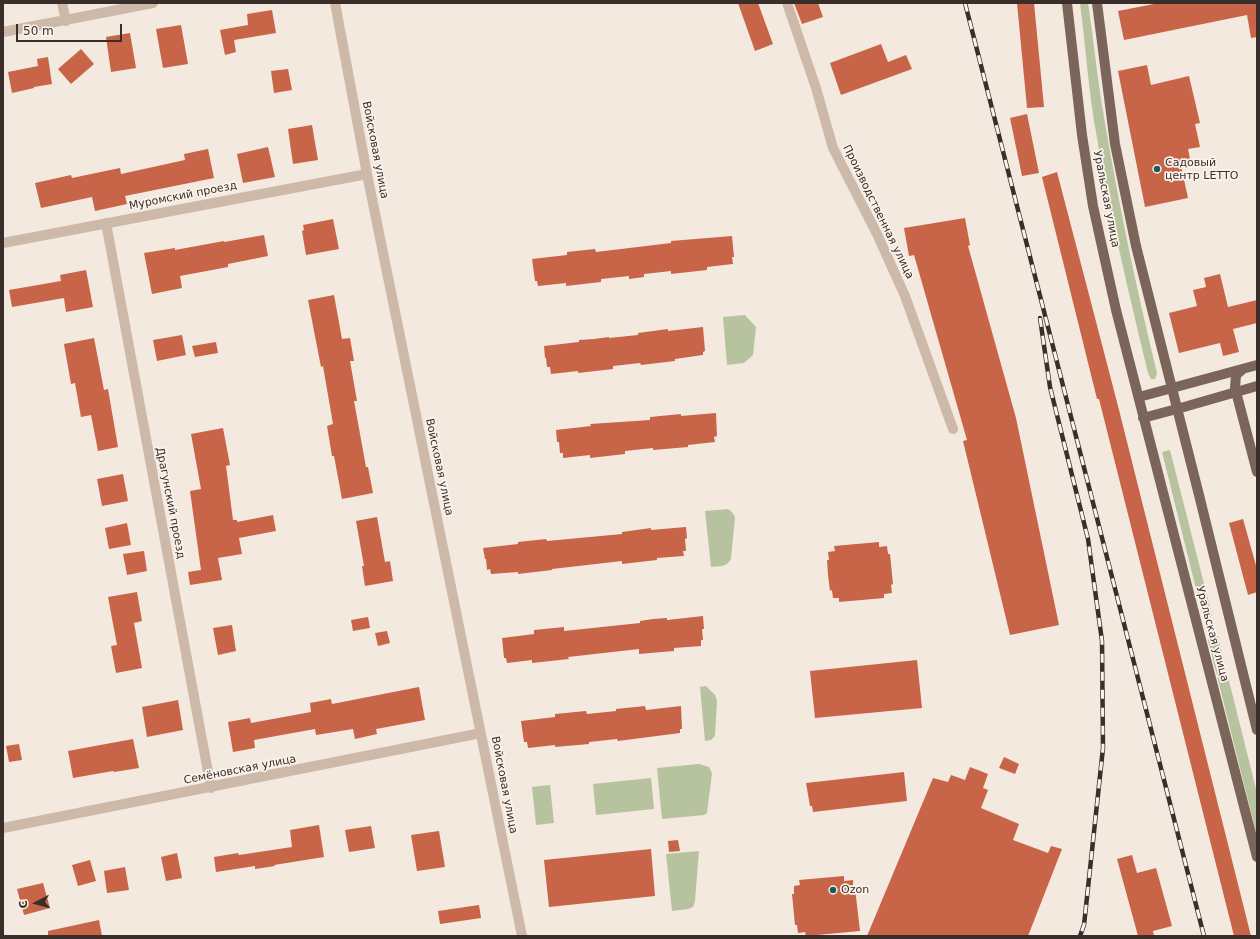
<!DOCTYPE html>
<html>
<head>
<meta charset="utf-8">
<style>
  body { margin:0 }
  #map { position:relative; width:1260px; height:939px; overflow:hidden; background:#f3e9df; font-family:"DejaVu Sans",sans-serif }
  canvas { display:block }
  .frame { position:absolute; inset:0; border:4px solid #392e2a; pointer-events:none }
  .north { position:absolute; left:16px; top:883px; width:40px; height:40px; -webkit-text-stroke:3px #fbf3eb; paint-order:stroke; rotate:264deg; font-size:11px; font-weight:700; line-height:16px; text-align:center; color:#392e2a }
  .north::after { content:''; display:block; margin:auto; width:14px; height:18px; background:#392e2a; clip-path:polygon(50% 0,100% 100%,50% 72%,0 100%) }
  .scale { position:absolute; left:16px; top:24px; width:106px; height:18px; box-sizing:border-box; border:2px solid #392e2a; border-top:0; padding-left:5px; font-size:12px; line-height:14px; white-space:nowrap; color:#392e2a; -webkit-text-stroke:3px #fbf3eb; paint-order:stroke }
</style>
</head>
<body>
<div id="map">
<canvas width="1260" height="939"></canvas>
<div class="frame"></div>
<div class="north">С</div>
<div class="scale">50 m</div>
</div>
<script>
const ctx = document.querySelector('canvas').getContext('2d');
ctx.lineJoin = 'round';
function fill(path, color) {
  ctx.fillStyle = color;
  ctx.fill(path, 'evenodd');
}
function trace(path, color, width, dash) {
  ctx.strokeStyle = color;
  ctx.lineWidth = width;
  ctx.lineCap = dash ? 'butt' : 'round';
  ctx.setLineDash(dash || []);
  ctx.stroke(path);
}
function label(font, color, halo, rows, align = 'center') {
  ctx.font = font + ' "DejaVu Sans",sans-serif';
  ctx.lineWidth = 3.5;
  ctx.setLineDash([]);
  ctx.textBaseline = 'middle';
  ctx.strokeStyle = halo;
  ctx.fillStyle = color;
  for (const [text, x, y, turn = 0] of rows) {
    ctx.save();
    ctx.translate(x, y);
    ctx.rotate((+turn || 0) * Math.PI / 180);
    ctx.textAlign = isNaN(turn) ? turn : align;
    if (halo) ctx.strokeText(text, 0, 0);
    ctx.fillText(text, 0, 0);
    ctx.restore();
  }
}
const green = new Path2D(`
  M1080,3H1088C1093,35 1096,67 1101,99C1116,191 1135,283 1157,373L1155,379H1151L1148,373C1128,290 1108,206 1094,121C1088,82 1085,42 1080,3Z
  M745,315L756,327L753,355L744,363L727,365L723,317Z
  M1170,450L1212,615L1208,619L1203,617L1162,452Z
  M728,509L732,512L735,517L731,559C727,567 719,566 711,567L705,511Z
  M1212,635H1216L1218,637L1257,793V836L1208,640L1209,637Z
  M706,686L715,695L717,701L715,736L711,740L705,741L700,687Z
  M699,764L709,767L712,773L707,813L704,815L662,819L657,768Z
  M651,778L654,809L596,815L593,784Z
  M550,785L554,823L536,825L532,787Z
  M699,851L695,901L693,907L688,909L672,911L666,854Z`);
const building = new Path2D(`
  M738,3H758L773,44L755,51Z
  M794,3H818L823,17L802,24Z
  M1017,3H1034L1044,107L1027,108Z
  M1159,3H1257V37L1251,38L1247,15L1124,40L1118,11Z
  M272,10L276,33L234,40L236,52L225,55L220,30L248,25L247,14Z
  M181,25L188,64L163,68L156,29Z
  M130,33L136,68L111,72L106,37Z
  M881,44L888,62L906,55L912,69L841,95L830,63Z
  M81,49L94,64L71,84L58,69Z
  M48,57L52,84L34,87V88L12,93L8,72L38,66L37,59Z
  M1147,65L1151,85L1189,76L1200,123L1195,124L1200,147L1188,149L1190,159L1180,161L1188,198L1145,207L1118,71Z
  M288,69L292,90L274,93L271,71Z
  M1027,114L1039,173L1022,176L1010,118Z
  M312,125L318,160L293,164L288,129Z
  M268,147L275,177L243,183L237,154Z
  M208,149L214,178L125,196L127,204L95,211L92,197L41,208L35,183L71,175L72,178L120,168L121,174L185,160L184,154Z
  M1057,172L1118,406L1251,936H1234L1099,399H1097L1042,177Z
  M965,218L970,245L968,246L1016,418L1059,625L1010,635L963,441L967,440L914,255L909,256L904,228Z
  M333,219L339,249L306,255L302,231L304,230L303,225Z
  M264,235L268,256L228,264V267L180,276L182,288L152,294L144,253L175,248V250L224,241V242Z
  M732,236L734,257H732L733,264L707,267V270L671,274V271L644,274V277L629,279V276L601,279V282L566,286V283L538,286L537,281H535L532,259L567,255V252L595,249L596,252L671,243V241Z
  M86,270L93,307L66,312L64,298L12,307L9,290L61,281L60,275Z
  M1220,274L1228,307L1257,300V323L1233,329L1239,352L1223,356L1220,343L1179,353L1169,313L1197,306L1193,290L1206,287L1204,278Z
  M334,295L342,339L350,338L354,361H350L357,401H354L366,467H368L373,493L342,499L334,456H332L327,426L333,424L323,366L321,367L308,300Z
  M703,327L705,351L703,352V355L675,359V361L641,365L640,363L613,366V369L578,373V371L551,374L550,367H547L546,358H545L544,346L579,342V340L594,339L609,337V338L638,335V333L668,329V331Z
  M182,335L186,355L157,361L153,340Z
  M94,338L104,390L108,389L118,447L98,451L91,415L81,417L75,383L71,384L64,344Z
  M216,342L218,353L195,357L192,346Z
  M716,413L717,436L714,437L715,442L688,445V447L653,450V448L625,451V454L590,458V455L563,458V453H560L559,442H557L556,430L591,426L590,424L650,420V417L681,414V416Z
  M223,428L230,465L226,466L233,520H237V522L273,515L276,531L239,538L242,554L218,558L222,580L190,585L188,572L201,570L190,491L201,489L191,434Z
  M123,474L128,501L102,506L97,479Z
  M377,517L385,562L390,561L393,581L365,586L362,566H364L356,521Z
  M1243,519L1257,569V592L1248,595L1229,523Z
  M127,523L131,545L109,549L105,528Z
  M686,527L687,538L685,539L686,551H683L684,556L657,558V560L622,564V561L552,569V570L518,574V572L491,574L490,569L487,570L486,559H485L483,548L518,544V542L546,539L547,541L622,534V532L651,528V530Z
  M879,542V547L887,546L888,554H890L893,584L891,585L892,593L884,594V598L839,602V598H833L832,590L830,591L828,575L827,560H829L828,552L835,551L834,546Z
  M144,551L147,571L127,575L123,554Z
  M137,592L142,621L134,623L142,668L116,673L111,646L117,645L108,597Z
  M703,616L704,629H702L703,640H701V646L674,648V651L639,654V649L568,657L569,659L532,663V660L507,663L506,658H504L502,638L534,634V630L564,627V631L640,623V621L653,619L667,618V620Z
  M368,617L370,628L353,631L351,620Z
  M232,625L236,651L218,655L213,628Z
  M387,631L390,643L378,646L375,633Z
  M917,660L922,708L815,718L810,671Z
  M419,687L425,720L376,729L377,734L355,739L353,729L316,735L315,729L254,740L255,748L233,752L228,722L250,718L251,723L311,712L310,703L331,699L332,704Z
  M178,700L183,730L147,737L142,707Z
  M645,706L646,710L681,706L682,729H680V733L618,741L617,739L589,742V744L555,747V745L528,748L527,742H524L521,721L555,717V714L586,711L587,714L616,711V709Z
  M133,739L139,768L114,772L113,771L73,778L68,751Z
  M19,744L22,760L9,762L6,746Z
  M1004,757L1019,764L1015,774L999,768Z
  M970,767L988,774L983,788L988,790L981,808L1019,824L1013,840L1048,853L1051,846L1062,849L1028,936H867L933,778L948,782L951,775L965,780Z
  M904,772L907,801L813,812L812,806H810L806,783Z
  M319,825L324,857L274,865L275,866L255,869V866L216,872L214,857L238,853L239,855L292,847L290,830Z
  M371,826L375,848L349,852L345,830Z
  M439,831L445,867L417,871L411,835Z
  M678,840L680,851L669,852L668,841Z
  M651,849L655,896L549,907L544,860Z
  M177,853L182,878L166,881L161,857Z
  M1132,855L1137,873L1156,868L1172,926L1153,931L1154,936H1138L1117,859Z
  M90,860L96,881L78,886L72,865Z
  M125,867L129,890L107,893L104,871Z
  M844,876V881L853,880V888H855L860,931L806,936L805,932L798,933L797,925H795L792,894H794V886L800,885L799,880Z
  M43,883L50,908L24,915L17,889Z
  M479,905L481,918L440,924L438,911Z
  M99,920L102,936H48V931Z`);
const minor = new Path2D(`
  M62,3L66,21
  M335,3L367,174L522,936
  M787,3L816,88L833,148L877,234L905,296L953,429
  M3,32L153,3
  M106,223L211,788
  M3,243L367,174
  M3,828L481,733`);
const major = new Path2D(`
  M1067,3L1082,135L1093,206L1116,310L1257,857
  M1097,3L1115,144L1136,246L1199,495L1257,730
  M1243,369L1236,375L1235,388L1257,472
  M1139,397L1257,365
  M1143,418L1184,407L1257,386`);
const rail = new Path2D(`
  M965,3L1204,936
  M1040,318L1050,387L1088,539L1102,641L1103,748L1084,925L1080,936`);
const markers = [
  [1157,169,4,"#1e595c"],
  [833,890,4,"#1e595c"]
];
const streetNames = [
  ["Войсковая улица",375,150,79],
  ["Муромский проезд",183,196,-11],
  ["Уральская улица",1106,199,79],
  ["Производственная улица",878,212,64],
  ["Войсковая улица",439,467,78],
  ["Драгунский проезд",170,503,79],
  ["Уральская улица",1212,634,75],
  ["Семёновская улица",240,770,-11],
  ["Войсковая улица",504,785,79]
];
const poiNames = [
  ["Садовый",1165,163],
  ["центр LETTO",1165,176],
  ["Ozon",841,890]
];
fill(green, '#b7c39e');
fill(building, '#c86448');
trace(minor, '#ccb9aa', 10);
trace(major, '#7b655b', 10);
trace(rail, '#392e2a', 4.5);
trace(rail, '#fbf3eb', 3, [9]);
for (const [x, y, r, color] of markers) {
  const dot = new Path2D();
  dot.arc(x, y, r, 0, 2 * Math.PI);
  ctx.fillStyle = color;
  ctx.fill(dot);
  trace(dot, '#fbf3eb', 1.5);
}
label('11px', '#392e2a', '#fbf3eb', streetNames);
label('11px', '#392e2a', '#fbf3eb', poiNames, 'left');
</script>
</body>
</html>
